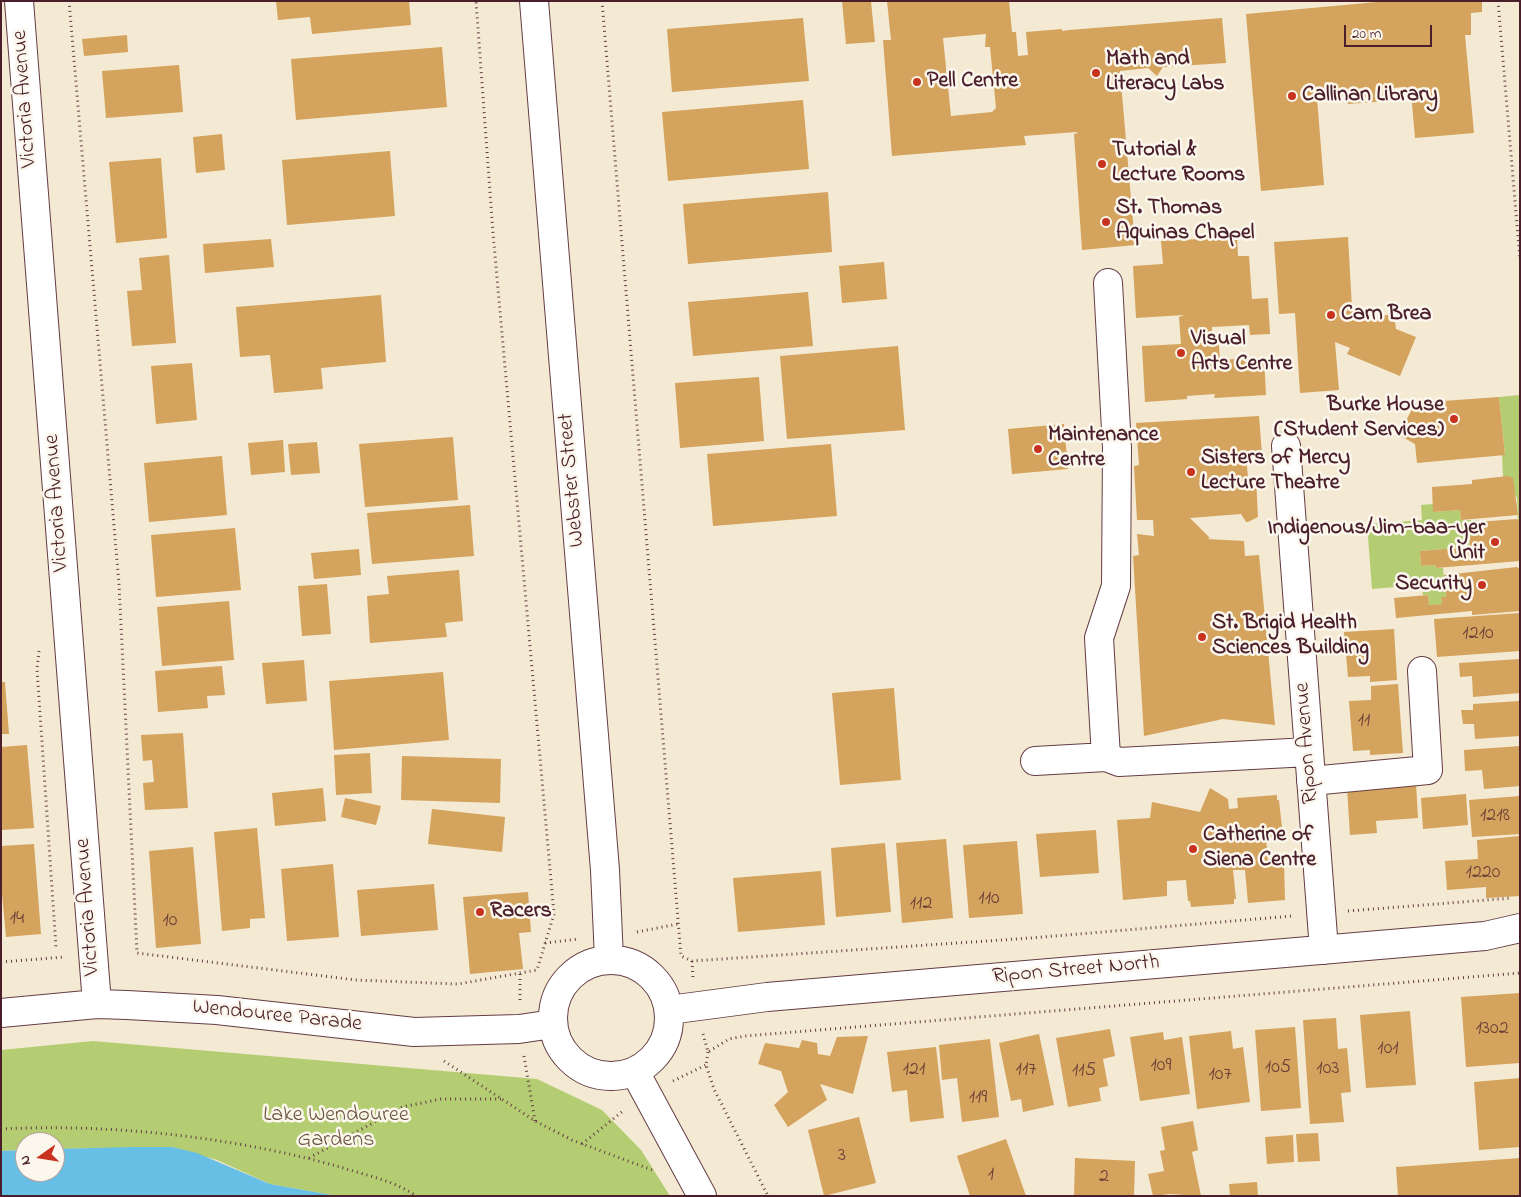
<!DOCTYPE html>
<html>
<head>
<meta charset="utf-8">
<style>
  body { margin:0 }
  #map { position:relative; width:1521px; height:1197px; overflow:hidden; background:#f4e9d2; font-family:"Indie Flower",sans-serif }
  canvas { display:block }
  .frame { position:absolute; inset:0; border:2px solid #4a1f2b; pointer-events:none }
  .north { position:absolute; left:15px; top:1132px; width:50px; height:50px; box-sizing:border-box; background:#fbf7ec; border:1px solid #b4a19f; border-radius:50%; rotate:257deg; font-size:14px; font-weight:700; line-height:20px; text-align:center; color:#4a1f2b }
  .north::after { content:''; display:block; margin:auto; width:18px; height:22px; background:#c8321e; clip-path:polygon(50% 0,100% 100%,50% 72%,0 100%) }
  .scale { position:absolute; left:1344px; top:25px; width:88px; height:22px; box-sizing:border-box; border:2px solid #4a1f2b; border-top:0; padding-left:6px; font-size:15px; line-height:18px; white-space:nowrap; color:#4a1f2b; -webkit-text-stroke:4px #fbf7ec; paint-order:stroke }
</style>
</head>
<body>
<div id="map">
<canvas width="1521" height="1197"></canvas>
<div class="frame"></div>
<div class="north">N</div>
<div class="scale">20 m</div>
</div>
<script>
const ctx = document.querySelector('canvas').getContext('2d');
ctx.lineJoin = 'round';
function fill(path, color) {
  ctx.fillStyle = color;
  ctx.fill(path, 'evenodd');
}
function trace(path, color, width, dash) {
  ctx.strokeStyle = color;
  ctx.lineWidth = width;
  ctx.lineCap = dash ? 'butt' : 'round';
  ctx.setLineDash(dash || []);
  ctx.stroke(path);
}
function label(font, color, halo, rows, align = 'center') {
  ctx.font = font + ' "Indie Flower",sans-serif';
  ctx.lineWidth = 5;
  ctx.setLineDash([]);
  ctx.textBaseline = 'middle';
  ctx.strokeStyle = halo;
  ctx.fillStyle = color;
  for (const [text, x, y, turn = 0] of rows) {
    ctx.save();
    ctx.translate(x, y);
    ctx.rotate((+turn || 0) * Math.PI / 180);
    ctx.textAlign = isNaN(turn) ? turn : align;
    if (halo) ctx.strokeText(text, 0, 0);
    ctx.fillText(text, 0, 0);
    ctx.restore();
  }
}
const green = new Path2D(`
  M1520,395V521H1518L1517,498L1503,477L1502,454H1505L1499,397Z
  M1433,504L1434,512L1460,510L1461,520H1477L1478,536L1469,537L1470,547L1420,551L1421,566L1436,565V568H1443L1446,597H1441L1442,604L1429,605L1428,595H1423L1422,590L1413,591L1412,579H1407V586L1372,589L1367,524L1422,520L1421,505Z
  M93,1041L537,1079L602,1110L641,1150L670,1196H337L270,1184L217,1160L172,1147L55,1149V1142H25V1150L1,1151V1050Z`);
const water = new Path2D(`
  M133,1147H172L197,1153L270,1184L337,1196H1V1151L25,1150V1172H55V1149Z`);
const building = new Path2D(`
  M276,1H409L411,25L312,34L310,17L278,20Z
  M842,1H871L875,42L846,44Z
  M887,1H1009L1012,32H1016L1018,56L1028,55L1026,32L1062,29V31L1069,30L1222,18L1226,63L1163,67L1157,76L1148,68L1120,71L1135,245L1082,250L1074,134L1078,133L1076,132L1024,136L1026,145L892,156L883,40H891ZM986,34L985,47H990L996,108L992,112L951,116L943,38Z
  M1388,1H1482V12L1471,13V35H1465L1474,133L1415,138L1411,92L1403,93V87L1385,89L1386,101L1348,104L1347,95L1317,98L1324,185L1261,191L1246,14Z
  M803,18L809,81L672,92L667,29Z
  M127,35L128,52L84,56L82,39Z
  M442,47L447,107L296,120L291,59Z
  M179,65L183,112L106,118L102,71Z
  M803,100L809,169L668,181L662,112Z
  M222,134L225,170L196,173L193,137Z
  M390,151L395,216L287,225L282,160Z
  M161,158L167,238L116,243L109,162Z
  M828,192L832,252L688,264L683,204Z
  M1237,237L1238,256H1249L1252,299L1268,298L1270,334L1250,335L1249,325L1212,327V333L1218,334L1220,360L1264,357L1266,395L1214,398L1215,394L1187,396V399L1145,402L1142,346L1181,344L1179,317L1184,315L1136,318L1133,266L1163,264L1161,241Z
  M1348,237L1352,308L1380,321V316L1394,314L1396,329L1416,337L1400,376L1347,354L1350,348L1335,342L1339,390L1300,393L1295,313L1279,314L1274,242Z
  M271,239L274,267L205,273L203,244Z
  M169,255L176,343L132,346L127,291L142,290L139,258Z
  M884,262L887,299L842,303L839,266Z
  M808,292L813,346L693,356L688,302Z
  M381,295L386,362L321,368L323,389L274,393L270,355L240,357L236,307Z
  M898,346L905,430L787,439L780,356Z
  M192,363L197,420L156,424L151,366Z
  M759,377L764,441L680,448L675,383Z
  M1499,397L1505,455L1417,463L1415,444L1399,435L1415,403Z
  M1259,416L1262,454L1246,455L1248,478H1256L1258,517L1248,522H1246L1241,514L1190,518L1210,538L1207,539L1244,541L1245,556L1259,555L1275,725L1223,719L1144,736L1133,556L1139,555L1137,534L1154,536L1153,520H1137L1134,466L1139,465L1136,423Z
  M1064,424L1068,469L1012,474L1008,429Z
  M453,437L458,500L365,507L359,444Z
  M283,440L285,472L251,475L248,443Z
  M317,442L320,473L291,475L288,444Z
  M831,444L837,516L713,526L707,454Z
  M222,456L227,515L149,522L144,463Z
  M1508,476L1513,478L1518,515L1461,520L1460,510L1433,512L1432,487L1472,484V480Z
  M470,505L474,556L372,564L367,513Z
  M1517,519L1520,521V561L1436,568V565L1421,566L1420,551L1470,547L1469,536H1478L1477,522Z
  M235,528L241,590L156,597L151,535Z
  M359,549L361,575L314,579L311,553Z
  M1517,567L1520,569V611L1472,615V611L1396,618L1394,598L1428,595L1429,605L1442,604L1441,597H1446L1444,575Z
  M459,570L463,621L445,623L447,637L370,643L367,596L389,594L387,576Z
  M327,584L331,634L302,636L298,586Z
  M229,601L234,660L162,666L157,607Z
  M1520,613V651L1437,657L1434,619Z
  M1394,629L1397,680L1370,682V676L1348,677L1344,632Z
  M1520,659V693L1473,697L1472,676L1460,677L1459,663Z
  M304,660L307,701L266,704L262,663Z
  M222,666L225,695L207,696L208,708L158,712L155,671Z
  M443,672L449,740L334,750L329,681Z
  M1,682H5L9,734H1Z
  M1398,684L1403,753L1370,755V750L1353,751L1349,701L1371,700V686Z
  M894,688L901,780L840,785L832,693Z
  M1520,701V736L1475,739L1474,724H1463L1461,710H1473V704Z
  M183,733L188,808L145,810L143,783L154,782L152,760L143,761L141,735Z
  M27,745L34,828L1,830V747Z
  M1520,746V786L1484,789L1482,770L1465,771L1464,750Z
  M370,753L372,793L336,795L334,755Z
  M402,756L501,759L500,803L401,800Z
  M1416,783L1418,818L1376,821L1377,833L1350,835L1347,788Z
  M323,788L326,821L275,826L272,793Z
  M1210,788L1228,799L1229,809L1238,808L1237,798L1277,795V800H1279L1283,837L1266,838L1268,862L1284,861L1285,900L1248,903L1245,870H1233L1236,899H1234V904L1191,907L1190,901H1188L1186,880L1167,881V896L1123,900L1117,820L1150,818L1152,802L1200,812Z
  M1466,794L1468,825L1423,829L1421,798Z
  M1520,796V834L1472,837L1469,800Z
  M345,798L381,806L376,825L341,817Z
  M432,809L505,817L502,852L428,844Z
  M257,828L265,918L250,919V928L222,931L214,832Z
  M1096,830L1099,873L1040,877L1036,834Z
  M1520,836V896L1486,898V887L1447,890L1445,861L1478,859L1477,840Z
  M946,839L953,918L902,923L896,843Z
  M1017,841L1023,914L969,918L963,845Z
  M885,843L891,912L836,917L831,848Z
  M34,844L41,934L6,937L1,883V846Z
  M193,847L201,944L156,948L149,851Z
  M333,864L339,937L287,941L281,869Z
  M821,871L825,925L738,932L733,878Z
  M434,884L438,930L361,936L357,890Z
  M528,892L531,932L519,933L523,969L470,974L463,897Z
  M1520,993V1063L1466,1067L1461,997Z
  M1410,1011L1416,1085L1366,1088L1360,1015Z
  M1336,1018L1338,1049L1347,1048L1351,1092L1341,1093L1344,1122L1310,1124L1303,1020Z
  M1295,1027L1301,1108L1261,1111L1255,1030Z
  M1110,1029L1115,1056L1103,1059L1108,1086L1099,1088L1101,1101L1068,1107L1056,1038Z
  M1231,1031L1233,1049L1243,1047L1250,1102L1197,1109L1189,1036Z
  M1163,1032L1164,1040L1182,1037L1190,1094L1140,1101L1130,1037Z
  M1039,1034L1054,1105L1023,1112L1021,1099L1011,1101L999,1043Z
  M868,1036L853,1094L820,1084L827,1100L788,1127L774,1105L788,1092L781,1071L758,1064L765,1043L799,1048L802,1040L817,1043L818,1054L830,1056L837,1037Z
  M990,1039L999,1117L962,1122L957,1078L942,1080L939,1045Z
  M936,1047L944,1118L910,1122L907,1090L892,1092L887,1052Z
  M1520,1078V1147L1479,1150L1474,1082Z
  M859,1117L876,1183L824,1196L808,1130Z
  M1193,1121L1198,1150L1192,1152L1201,1196L1170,1194L1153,1196L1148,1174L1164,1171L1160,1151L1165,1150L1161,1127Z
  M1318,1133L1320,1161L1298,1162L1296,1134Z
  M1293,1135L1294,1162L1267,1164L1265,1137Z
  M1006,1139L1026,1196H970L957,1156Z
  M1075,1158L1135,1161L1134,1196H1074Z
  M1520,1158V1196H1398L1396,1167Z
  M1257,1182L1258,1196H1230L1229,1184Z`);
const path = new Path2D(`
  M69,1L119,584L137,953L356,980L458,984L537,970L554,914L493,233L476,1
  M602,1L681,956L692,961L1031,938L1292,916
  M1498,1L1520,260
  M39,651L37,669L56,947
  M1348,911L1512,898
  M637,932L678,924
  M545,943L579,939
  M692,961L693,979
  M1,962L65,957
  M520,1000V973
  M703,1034L708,1052L729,1039L745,1036L1520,973
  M708,1052L706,1065L714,1089L768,1196
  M524,1056L535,1121
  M444,1061L535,1121L572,1140L655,1171
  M673,1081L706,1065
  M1,1129C112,1123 244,1138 350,1170C373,1177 396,1182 416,1196
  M582,1144L623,1111
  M309,1158L402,1107L441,1099H501`);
const minor = new Path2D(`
  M19,1L97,1004
  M534,1L605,870L609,959
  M1286,446L1324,950
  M1106,757L1099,638L1116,586L1117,448L1108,283
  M1035,761L1106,757L1119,762L1309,752
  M1311,781L1428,770L1422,671
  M553 1018a58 58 0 1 1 116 0a58 58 0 1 1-116 0Z
  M669,1010L767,997L1485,936L1520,928
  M1,1013L97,1004L127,1005L217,1010L414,1032L519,1029L553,1024
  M635,1072L702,1196`);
const markers = [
  [1096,73,5,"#c8321e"],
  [917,82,5,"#c8321e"],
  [1292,96,5,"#c8321e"],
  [1102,164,5,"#c8321e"],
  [1106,222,5,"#c8321e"],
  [1331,315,5,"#c8321e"],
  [1181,353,5,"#c8321e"],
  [1454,419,5,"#c8321e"],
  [1038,449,5,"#c8321e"],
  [1191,472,5,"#c8321e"],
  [1495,542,5,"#c8321e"],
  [1482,585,5,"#c8321e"],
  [1202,637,5,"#c8321e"],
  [1193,849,5,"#c8321e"],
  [480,912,5,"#c8321e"]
];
const numberNames = [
  ["1210",1478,635],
  ["11",1364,722],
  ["1218",1495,817],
  ["1220",1483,874],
  ["110",989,900],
  ["112",921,905],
  ["14",17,920],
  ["10",170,922],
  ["1302",1492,1030],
  ["101",1388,1050],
  ["109",1161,1067],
  ["105",1278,1069],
  ["103",1328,1070],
  ["121",914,1071],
  ["117",1026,1071],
  ["115",1084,1072],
  ["107",1220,1076],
  ["119",978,1099],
  ["3",842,1157],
  ["1",991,1176],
  ["2",1104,1178]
];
const poiNames = [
  ["Math and",1106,60],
  ["Literacy Labs",1106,85],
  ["Pell Centre",927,82],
  ["Callinan Library",1302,96],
  ["Tutorial &",1112,151],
  ["Lecture Rooms",1112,176],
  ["St. Thomas",1116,209],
  ["Aquinas Chapel",1116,234],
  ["Carn Brea",1341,315],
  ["Visual",1191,340],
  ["Arts Centre",1191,365],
  ["Burke House",1444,406,"right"],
  ["(Student Services)",1444,431,"right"],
  ["Maintenance",1048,436],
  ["Centre",1048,461],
  ["Sisters of Mercy",1201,459],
  ["Lecture Theatre",1201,484],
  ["Indigenous/Jim-baa-yer",1485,529,"right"],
  ["Unit",1485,554,"right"],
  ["Security",1472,585,"right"],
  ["St. Brigid Health",1212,624],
  ["Sciences Building",1212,649],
  ["Catherine of",1203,836],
  ["Siena Centre",1203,861],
  ["Racers",490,912]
];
const streetNames = [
  ["Victoria Avenue",26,99,-94],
  ["Webster Street",573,480,-95],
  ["Victoria Avenue",58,503,-94],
  ["Ripon Avenue",1308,743,-94],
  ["Victoria Avenue",89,907,-94],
  ["Ripon Street North",1076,971,-5],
  ["Wendouree Parade",277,1017,6]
];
const parkNames = [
  ["Lake Wendouree",336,1116],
  ["Gardens",336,1141]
];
fill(green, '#b4cd72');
fill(water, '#68bfe5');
fill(building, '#d4a35d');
trace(minor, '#643d44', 30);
trace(path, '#643d44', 3, [1, 4]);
trace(minor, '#fff', 28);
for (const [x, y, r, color] of markers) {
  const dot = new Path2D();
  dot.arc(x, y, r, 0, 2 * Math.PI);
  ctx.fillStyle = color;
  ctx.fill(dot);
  trace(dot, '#fbf7ec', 2);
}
label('20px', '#6c4038', null, numberNames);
label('bold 22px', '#4a1f2b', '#fbf7ec', poiNames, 'left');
label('22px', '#4a1f2b', '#fbf7ec', streetNames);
label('22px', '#6a5340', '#fbf7ec', parkNames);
</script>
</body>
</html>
